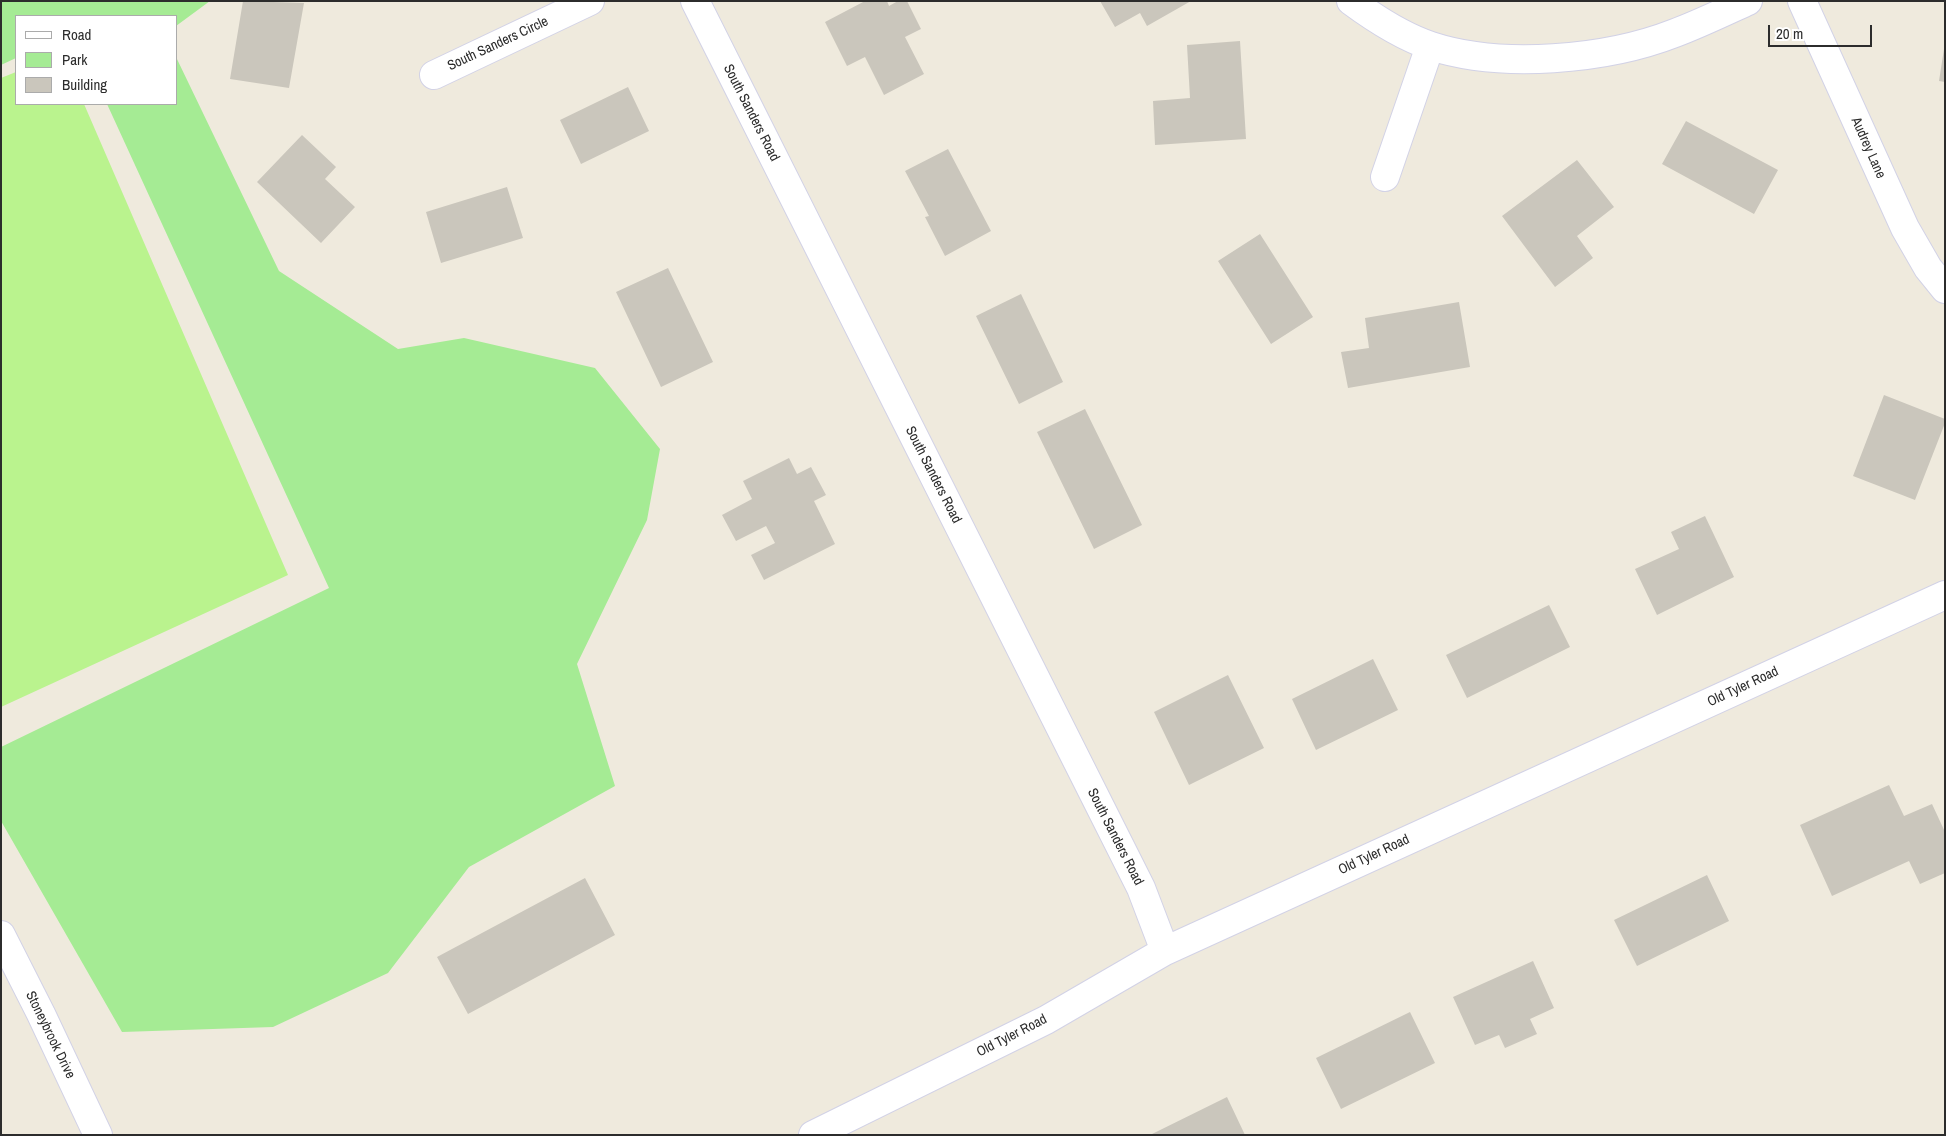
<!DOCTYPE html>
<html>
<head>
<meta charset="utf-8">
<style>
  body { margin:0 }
  #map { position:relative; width:1946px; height:1136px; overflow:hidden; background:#efeadd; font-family:"Archivo Narrow",sans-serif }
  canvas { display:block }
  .frame { position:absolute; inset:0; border:2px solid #2c2c2c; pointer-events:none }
  .legend { position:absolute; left:15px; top:15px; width:162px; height:90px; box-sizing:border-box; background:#fff; border:1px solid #ababab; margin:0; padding:6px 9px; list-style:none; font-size:15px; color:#2c2c2c }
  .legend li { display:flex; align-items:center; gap:10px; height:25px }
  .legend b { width:25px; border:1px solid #ababab }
  .scale { position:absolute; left:1768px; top:25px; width:104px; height:22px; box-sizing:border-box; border:2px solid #2c2c2c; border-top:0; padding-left:6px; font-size:15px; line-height:18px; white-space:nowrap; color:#2c2c2c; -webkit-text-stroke:4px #fff; paint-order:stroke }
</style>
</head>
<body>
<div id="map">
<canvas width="1946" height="1136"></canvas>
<div class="frame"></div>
<ul class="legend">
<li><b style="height:6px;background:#fff"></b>Road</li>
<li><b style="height:14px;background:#a5eb94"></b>Park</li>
<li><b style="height:14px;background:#cac6bc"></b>Building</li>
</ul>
<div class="scale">20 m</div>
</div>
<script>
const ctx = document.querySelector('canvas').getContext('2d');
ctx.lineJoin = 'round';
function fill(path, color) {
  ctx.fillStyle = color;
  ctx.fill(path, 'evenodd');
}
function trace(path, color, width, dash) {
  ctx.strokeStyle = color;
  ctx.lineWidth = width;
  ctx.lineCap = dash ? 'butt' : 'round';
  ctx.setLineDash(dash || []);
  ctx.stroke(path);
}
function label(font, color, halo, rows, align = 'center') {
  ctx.font = font + ' "Archivo Narrow",sans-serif';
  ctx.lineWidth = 4;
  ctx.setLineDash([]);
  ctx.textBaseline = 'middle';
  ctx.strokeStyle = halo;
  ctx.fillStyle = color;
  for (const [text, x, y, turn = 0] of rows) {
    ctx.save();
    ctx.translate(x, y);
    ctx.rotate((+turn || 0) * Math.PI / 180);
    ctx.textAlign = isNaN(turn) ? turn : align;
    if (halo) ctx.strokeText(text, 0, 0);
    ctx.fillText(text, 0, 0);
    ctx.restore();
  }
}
const green = new Path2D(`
  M1,1H210L176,26V16H16V58L1,65Z
  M176,57L279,271L398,349L464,338L595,368L660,449L647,520L577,664L615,786L469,867L388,973L273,1027L122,1032L1,821V747L329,588L107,104H176Z`);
const pitch = new Path2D(`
  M16,72V104H84L288,575L1,707V78Z`);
const building = new Path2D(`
  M243,1L304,3L289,88L230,79Z
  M865,1H887L889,6L898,1H907L921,29L905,37L924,74L884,95L865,57L847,66L825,22Z
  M1100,1H1191L1147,26L1140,13L1115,27Z
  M1240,41L1246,139L1155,145L1153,101L1190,98L1187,45Z
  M1944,49H1945V82L1939,81Z
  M628,87L649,131L581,164L560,120Z
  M1686,121L1778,170L1754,214L1662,164Z
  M302,135L336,167L325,179L355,207L321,243L257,182Z
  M948,149L991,231L945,256L925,217L929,216L905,171Z
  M1577,160L1614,207L1577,236L1593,258L1555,287L1502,216Z
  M507,187L523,238L441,263L426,212Z
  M1260,234L1313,317L1271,344L1218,261Z
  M668,268L713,362L661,387L616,292Z
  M1021,294L1063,382L1019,404L976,316Z
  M1459,302L1470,367L1348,388L1341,352L1369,348L1365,318Z
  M1884,395L1945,419V423L1915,500L1853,476Z
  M1085,409L1142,525L1094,549L1037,432Z
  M789,458L797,474L811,467L826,495L814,501L835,544L764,580L751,555L775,543L766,526L736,541L722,515L752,499L743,481Z
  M1705,516L1734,577L1657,615L1635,569L1679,549L1671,532Z
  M1549,605L1570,647L1467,698L1446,655Z
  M1373,659L1398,710L1316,750L1292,699Z
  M1228,675L1264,748L1189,785L1154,712Z
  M1889,785L1904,816L1932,804L1945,832V873L1920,884L1909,861L1832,896L1800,825Z
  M1707,875L1729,921L1637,966L1614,920Z
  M585,878L615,935L468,1014L437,957Z
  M1533,961L1554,1008L1530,1019L1537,1034L1505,1048L1499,1035L1475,1045L1453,997Z
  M1410,1012L1435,1063L1341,1109L1316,1058Z
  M1227,1097L1245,1135H1150Z`);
const street = new Path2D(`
  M695,1L1141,888L1165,951
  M1351,1C1374,18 1404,37 1431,46C1501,69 1606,60 1675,33C1699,24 1724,12 1748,1
  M1802,1L1905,228L1928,268L1945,289
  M434,75L590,1
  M1385,177L1430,46
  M1,935L41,1014L98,1135
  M813,1135L1046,1020L1165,951L1945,595`);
const streetNames = [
  ["South Sanders Circle",498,44,-25],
  ["South Sanders Road",751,113,63],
  ["Audrey Lane",1868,148,66],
  ["South Sanders Road",933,475,63],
  ["Old Tyler Road",1743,687,-25],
  ["South Sanders Road",1115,837,63],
  ["Old Tyler Road",1374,855,-25],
  ["Stoneybrook Drive",50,1035,64],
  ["Old Tyler Road",1012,1036,-27]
];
fill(green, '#a5eb94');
fill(pitch, '#baf38e');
fill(building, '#cac6bc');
trace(street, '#d2d2e6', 30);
trace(street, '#fff', 28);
label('14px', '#2c2c2c', '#fff', streetNames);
</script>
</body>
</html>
